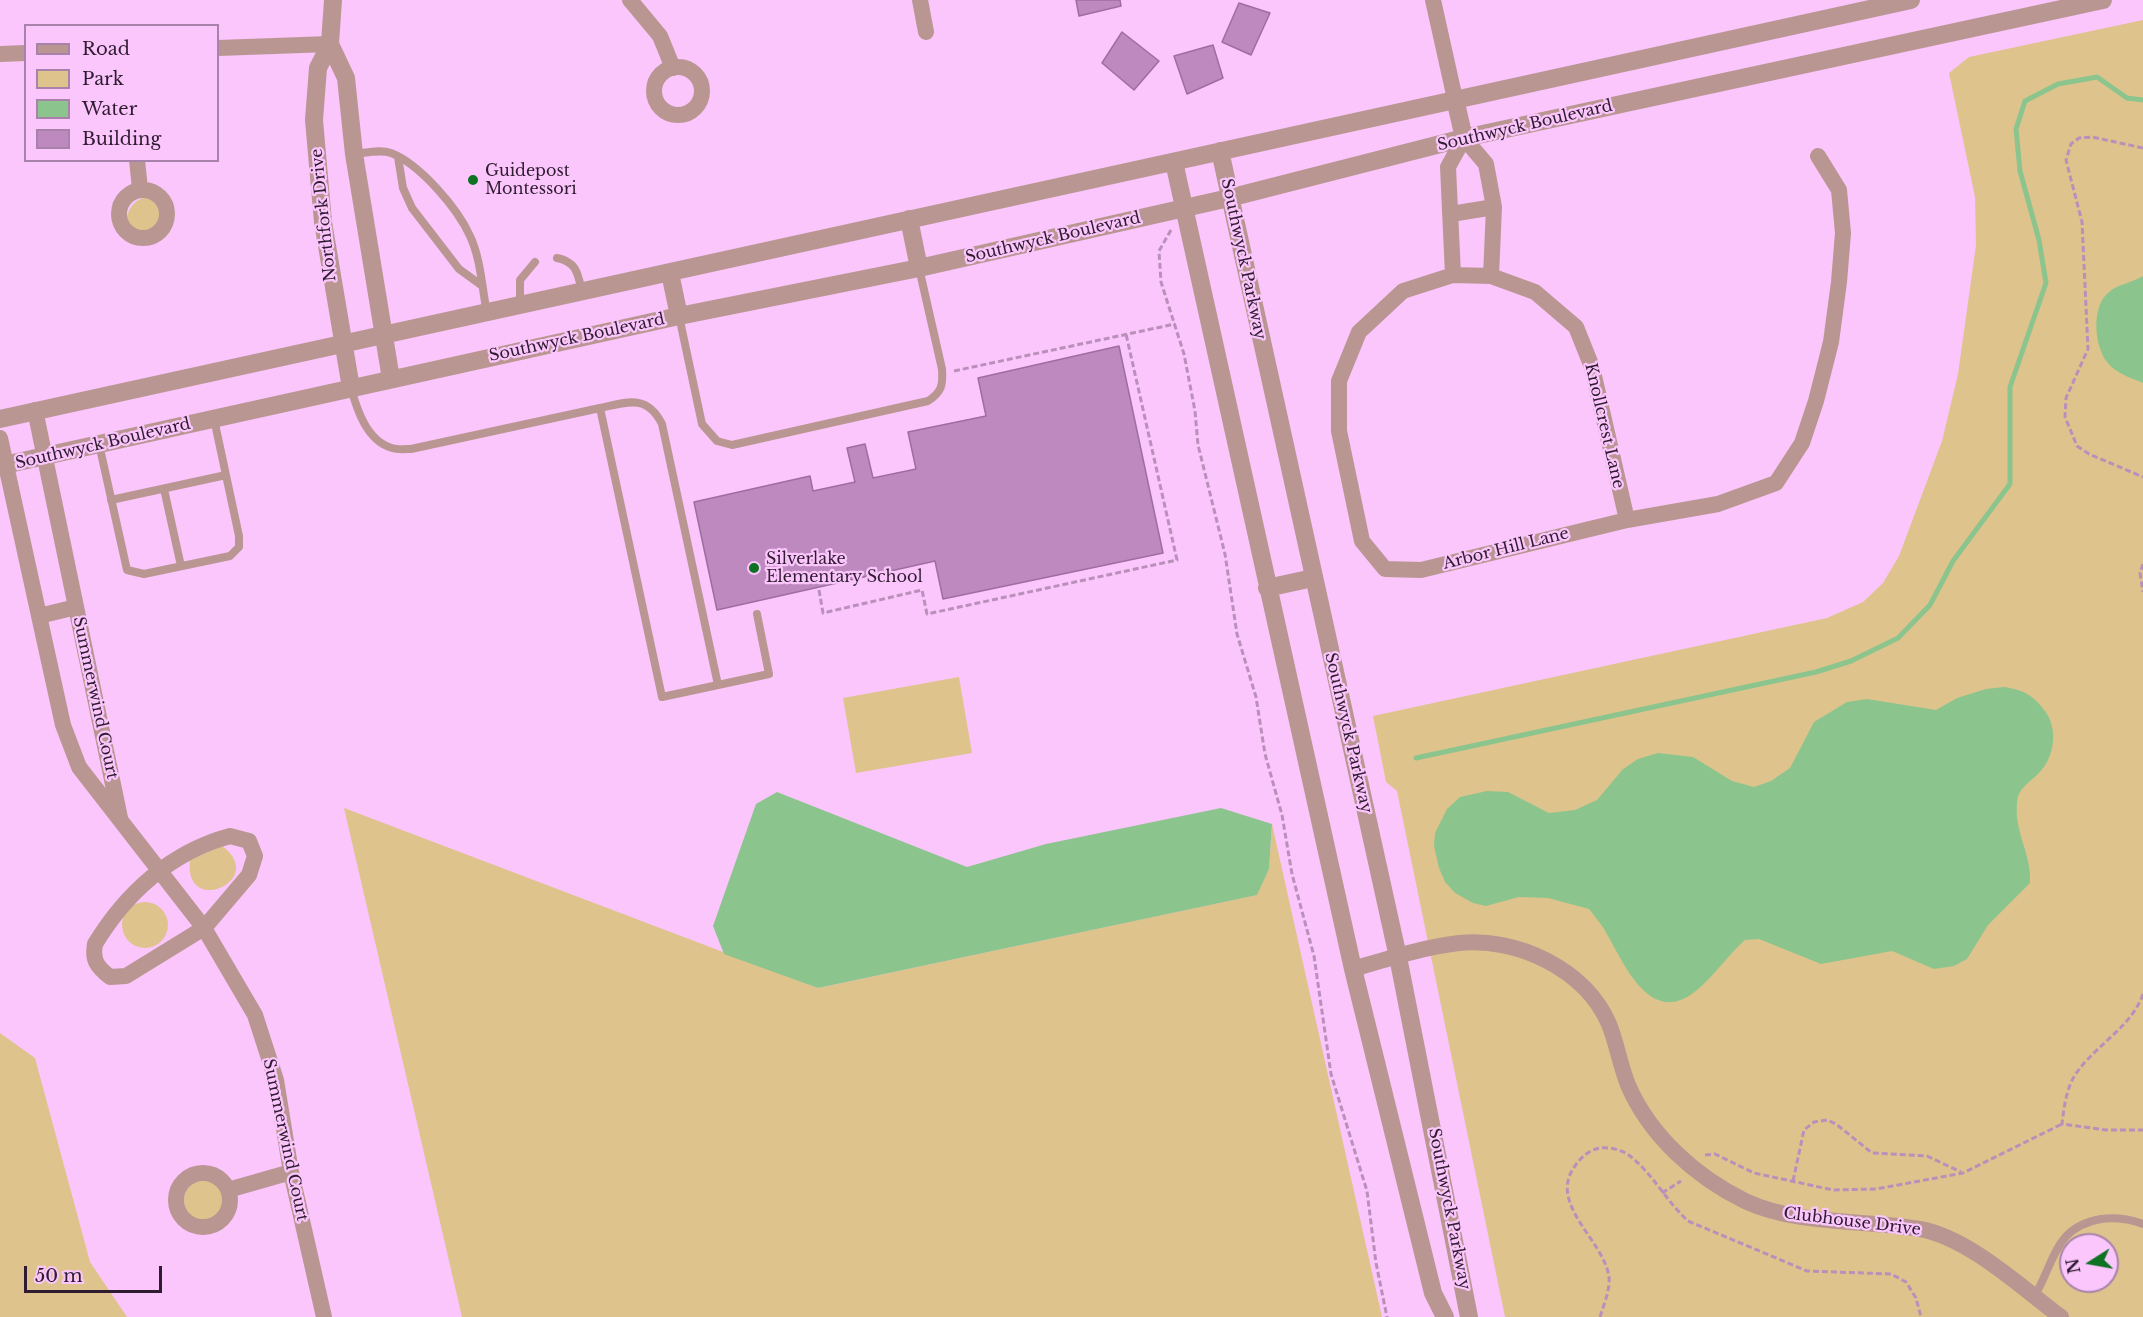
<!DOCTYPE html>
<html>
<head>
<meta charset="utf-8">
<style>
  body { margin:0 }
  #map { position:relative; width:2143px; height:1317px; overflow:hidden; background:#fac6fc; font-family:"Libre Baskerville",serif }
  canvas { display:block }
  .legend { position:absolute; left:24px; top:24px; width:195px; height:138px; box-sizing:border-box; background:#fac6fc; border:2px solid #a982ab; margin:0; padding:8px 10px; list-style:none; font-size:18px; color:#301c31 }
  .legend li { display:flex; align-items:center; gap:12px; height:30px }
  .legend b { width:30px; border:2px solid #a982ab }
  .north { position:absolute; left:2059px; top:1233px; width:60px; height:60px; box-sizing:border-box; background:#fac6fc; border:2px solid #a982ab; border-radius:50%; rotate:259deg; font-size:16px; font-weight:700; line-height:24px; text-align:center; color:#301c31 }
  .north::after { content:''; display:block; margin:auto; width:21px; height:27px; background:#0d7222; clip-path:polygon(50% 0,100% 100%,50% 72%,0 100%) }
  .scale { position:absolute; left:24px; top:1266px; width:138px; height:27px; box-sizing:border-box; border:3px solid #301c31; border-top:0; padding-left:8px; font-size:18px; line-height:21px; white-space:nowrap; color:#301c31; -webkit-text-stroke:4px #fac6fc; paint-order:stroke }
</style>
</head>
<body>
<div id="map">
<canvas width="2143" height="1317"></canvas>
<ul class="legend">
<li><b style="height:8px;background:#ba9692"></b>Road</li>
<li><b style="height:16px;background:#dec48c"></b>Park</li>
<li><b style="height:16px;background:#8cc48e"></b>Water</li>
<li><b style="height:16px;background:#bd89bf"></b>Building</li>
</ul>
<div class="north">N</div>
<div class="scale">50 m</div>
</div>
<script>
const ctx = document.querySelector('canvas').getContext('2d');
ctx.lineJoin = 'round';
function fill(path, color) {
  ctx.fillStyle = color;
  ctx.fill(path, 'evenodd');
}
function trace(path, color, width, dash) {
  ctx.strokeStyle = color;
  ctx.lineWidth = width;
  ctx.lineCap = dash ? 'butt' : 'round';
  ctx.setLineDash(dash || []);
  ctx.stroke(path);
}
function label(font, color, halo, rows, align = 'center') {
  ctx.font = font + ' "Libre Baskerville",serif';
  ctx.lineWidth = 4.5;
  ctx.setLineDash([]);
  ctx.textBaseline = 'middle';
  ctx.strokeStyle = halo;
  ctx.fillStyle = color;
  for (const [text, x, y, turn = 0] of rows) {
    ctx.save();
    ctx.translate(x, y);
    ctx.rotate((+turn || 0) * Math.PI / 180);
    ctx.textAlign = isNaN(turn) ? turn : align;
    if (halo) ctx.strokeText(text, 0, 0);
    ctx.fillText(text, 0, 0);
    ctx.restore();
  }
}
const green = new Path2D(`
  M2143,20V1317H1505L1397,791L1386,782L1373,716L1827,618L1863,602L1883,583L1899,556L1942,441L1958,374L1976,245L1975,197L1949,73L1969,57ZM2071,1245H2107V1281H2071Z
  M127 220a23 23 0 1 1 46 0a23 23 0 1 1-46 0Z
  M959,677L972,753L856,773L843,698Z
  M344,808L818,988L1256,895L1269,869L1272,824L1382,1317H462Z
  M222,846C269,880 183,918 190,860Z
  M122 925a23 23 0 1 1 46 0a23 23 0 1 1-46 0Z
  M0,1033L35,1058L90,1262L127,1317H0Z
  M184 1200a23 23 0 1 1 46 0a23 23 0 1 1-46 0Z`);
const water = new Path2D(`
  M2143,276V383C2130,377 2116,374 2107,362C2094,346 2091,306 2109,292C2118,284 2132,283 2143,276Z
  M2004,687C2024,690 2033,695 2045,711C2059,730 2054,759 2038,774C2029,783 2018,788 2017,803C2014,833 2032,854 2030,883L1988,925L1967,959L1954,966L1934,969L1892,951L1821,964L1759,939L1745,940C1728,955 1715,975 1697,990C1652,1028 1626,968 1608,936C1603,926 1596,918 1589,909L1548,898L1519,897L1486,906L1473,903L1455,893L1445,882L1439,868L1434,846L1435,833L1447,809L1460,797L1487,791L1508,792L1549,813L1575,810L1597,800L1623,769L1638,759L1658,753L1693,757L1732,781L1754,787L1771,781L1790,768L1814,722L1847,702L1867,699L1936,710L1957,698L1986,689Z
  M777,792L967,867L1046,844L1221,808L1272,824L1269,869L1257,895L818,988L724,954L713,926L756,804Z`);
const stream = new Path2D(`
  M1416,758L1816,672L1851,661L1898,638L1930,605L1953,561L2010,484V387L2046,283L2039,240L2020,171L2016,129L2025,101L2058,84L2097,77L2127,98L2143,100`);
const building = new Path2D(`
  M1076,0H1120L1121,6L1079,16Z
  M1239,3L1270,13L1251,55L1222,42Z
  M1122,32L1159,61L1134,90L1102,63Z
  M1213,45L1223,78L1187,94L1174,56Z
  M1119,346L1163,553L943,599L935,561L717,610L694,502L810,476L813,491L855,482L847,448L865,444L873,478L916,469L908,432L986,416L978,378Z`);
const path = new Path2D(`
  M2143,148L2092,137L2079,138L2071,144L2066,160L2082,222L2088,349L2066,398L2065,417L2077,446L2089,454L2143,477
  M1171,230L1159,251L1161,282L1184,354L1195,411L1198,445L1225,554L1237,634L1256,697L1265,754L1282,815L1292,874L1314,956L1331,1074L1367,1191L1376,1263L1387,1317
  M954,371L1175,324
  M2143,564L2140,573L2143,592
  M819,590L823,613L922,590L927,614L1177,560L1126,334
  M2143,994C2131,1028 2094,1046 2075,1075C2066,1089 2064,1108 2062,1124L2106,1130H2143
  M1705,1155L1715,1154L1754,1173L1833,1190L1876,1189L1963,1173L2062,1124
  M1793,1181L1804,1130L1814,1122L1827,1120L1836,1124L1872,1153L1927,1156L1961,1172
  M1662,1193L1681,1181
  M1600,1317C1604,1304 1610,1291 1609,1277C1604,1240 1547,1204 1575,1166C1581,1157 1589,1150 1600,1148C1610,1147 1623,1150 1630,1156C1653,1174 1667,1202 1688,1221L1807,1271L1891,1274L1906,1282L1916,1298L1921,1317`);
const service = new Path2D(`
  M354,154C366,153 380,149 391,153C420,164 458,209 470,236C481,259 482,289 487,313
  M398,157L403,188L412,208L459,269L481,285
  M557,258C577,262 578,274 582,292
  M520,306V280L535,262
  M679,316L702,424L717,441L732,445L928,401C942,392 943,385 942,369L919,268
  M351,388C357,410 367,441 392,448C398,450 406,449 411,449L600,408C627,402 647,394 662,424L718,685L662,697L600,408
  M99,444L127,570L144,574L230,556L239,547V536L214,419
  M164,489L181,566
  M111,500L226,475
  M718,685L769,674L757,614
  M2034,1297C2055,1262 2054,1227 2101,1219C2116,1217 2129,1219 2143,1224`);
const minor = new Path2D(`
  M630,0L660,36L673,68
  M920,0L926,32
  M1433,0L1455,99
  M218,48L330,44
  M0,54L26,53
  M654 91a24 24 0 1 1 48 0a24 24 0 1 1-48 0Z
  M137,160L140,189
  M119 214a24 24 0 1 1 48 0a24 24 0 1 1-48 0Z
  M1451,214L1494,207
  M1453,275L1448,167L1464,138L1486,164L1494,207L1491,276
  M35,410L120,818
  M0,438L63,725L79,767L204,928L255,1015L276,1080L291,1172L324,1317
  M1627,520L1592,367L1576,327L1535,292L1491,276L1453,275L1403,291L1359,332L1339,381V431L1362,541L1385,569L1421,570L1627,520L1718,504L1776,483L1802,443L1816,401L1831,342L1839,282L1843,233L1839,190L1818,156
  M39,616L76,607
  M230,836L249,841L255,856L249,875L204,928L126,976L110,977C97,967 92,960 95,944C126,893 171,852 230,836Z
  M1353,969C1387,959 1424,947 1459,943C1517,937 1585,969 1609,1024C1617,1044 1620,1065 1628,1085C1650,1136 1696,1177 1745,1201C1799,1226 1863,1219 1920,1229C1969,1238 2021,1287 2061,1317
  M176 1200a27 27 0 1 1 54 0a27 27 0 1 1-54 0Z
  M228,1190L291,1172`);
const tertiary = new Path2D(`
  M333,0L330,44L318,68L314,120L323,222L351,388
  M330,44L346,78L354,154L391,379
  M1455,99L1464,138
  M1220,151L1398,957L1469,1317
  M1174,162L1353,969L1433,1293L1445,1317
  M909,219L919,268
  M670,273L679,316
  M0,419L1911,0
  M0,466L679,316L919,268L1229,198L1464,138L2103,0
  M1267,588L1313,578`);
const markers = [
  [473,180,6,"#0d7222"],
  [754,568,6,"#0d7222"]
];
const streetNames = [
  ["Southwyck Boulevard",1525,126,-13],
  ["Northfork Drive",324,215,-96],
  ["Southwyck Boulevard",1053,238,-13],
  ["Southwyck Parkway",1243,259,78],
  ["Southwyck Boulevard",577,338,-12],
  ["Knollcrest Lane",1604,426,77],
  ["Southwyck Boulevard",103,444,-13],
  ["Arbor Hill Lane",1506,549,-14],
  ["Summerwind Court",95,698,78],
  ["Southwyck Parkway",1348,733,77],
  ["Summerwind Court",285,1140,78],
  ["Southwyck Parkway",1449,1209,79],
  ["Clubhouse Drive",1852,1222,7]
];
const poiNames = [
  ["Guidepost",485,171],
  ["Montessori",485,189],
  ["Silverlake",766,559],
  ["Elementary School",766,577]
];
fill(green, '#dec48c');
fill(water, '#8cc48e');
trace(stream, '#8cc48e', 5);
fill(building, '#bd89bf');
trace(building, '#9e6ea0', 1.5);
trace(path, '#ba90bb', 3, [6, 3]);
trace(service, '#ba9692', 8);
trace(minor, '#ba9692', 16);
trace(tertiary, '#ba9692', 18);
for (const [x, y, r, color] of markers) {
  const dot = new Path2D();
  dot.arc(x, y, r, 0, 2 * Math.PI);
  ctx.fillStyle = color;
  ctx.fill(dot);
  trace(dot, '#fac6fc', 2);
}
label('16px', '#301c31', '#fac6fc', streetNames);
label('16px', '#301c31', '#fac6fc', poiNames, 'left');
</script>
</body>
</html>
